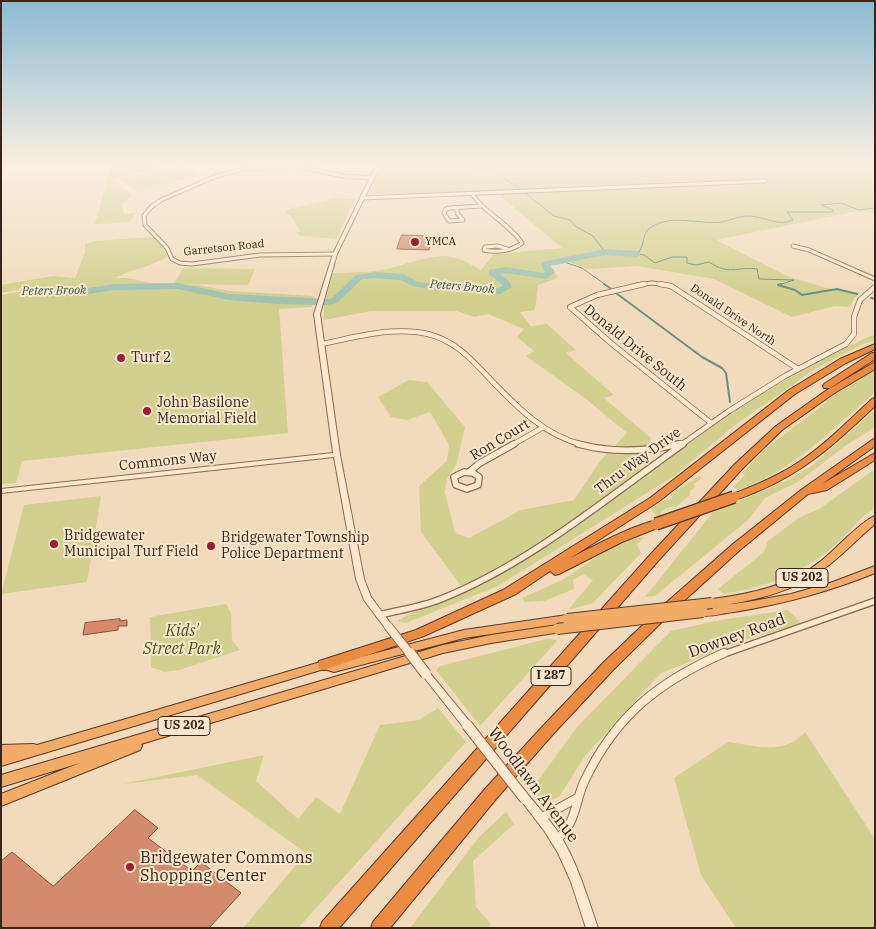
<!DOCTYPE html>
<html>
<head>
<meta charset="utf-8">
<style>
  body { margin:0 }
  #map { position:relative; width:876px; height:929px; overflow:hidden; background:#f2dbbc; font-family:"IBM Plex Serif",serif }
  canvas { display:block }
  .frame { position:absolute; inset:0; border:2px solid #39251a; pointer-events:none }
</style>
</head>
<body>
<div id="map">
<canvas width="876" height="929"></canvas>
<div class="frame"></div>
</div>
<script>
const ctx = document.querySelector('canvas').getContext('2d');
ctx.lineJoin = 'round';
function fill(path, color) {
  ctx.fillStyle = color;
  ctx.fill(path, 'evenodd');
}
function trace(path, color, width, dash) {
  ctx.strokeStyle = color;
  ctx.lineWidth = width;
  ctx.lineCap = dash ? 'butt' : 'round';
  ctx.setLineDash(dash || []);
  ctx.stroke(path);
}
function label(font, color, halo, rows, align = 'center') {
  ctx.font = font + ' "IBM Plex Serif",serif';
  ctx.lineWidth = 4;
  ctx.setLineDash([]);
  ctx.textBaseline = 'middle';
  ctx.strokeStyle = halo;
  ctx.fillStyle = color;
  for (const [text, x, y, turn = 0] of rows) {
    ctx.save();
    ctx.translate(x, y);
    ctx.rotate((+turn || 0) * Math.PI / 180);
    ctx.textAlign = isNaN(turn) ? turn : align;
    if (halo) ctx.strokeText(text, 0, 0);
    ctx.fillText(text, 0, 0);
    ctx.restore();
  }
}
const green = new Path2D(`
  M112,163H174L110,180L133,195L121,205L125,214L136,213L130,222L95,224Z
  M387,163H875V213L858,211L716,240L787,276L826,288L860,293L854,298L850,307L835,306L792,317L714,279L637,266L588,269L569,262L550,264L558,278L538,285L535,310L520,312L531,326L547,324L576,350L566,353L614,395L604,398L651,438L638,470C715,423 792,371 875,334V340L858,346L812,371L735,425L674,476L498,586L406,623L397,621L461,586L421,532L419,486L447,461L449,445L430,412L407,420L391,417L378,397L409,380L427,382L465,427L457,463L447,479L445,492L455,533L469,538L521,510L574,500L601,460L627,433L586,399L526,356L534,351L517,337L524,329L488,314L474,317L457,311H371L324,320V306L333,273C352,272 373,273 391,268C411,263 435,252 456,258C464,260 473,266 481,270L494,254L562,248L498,194L366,200L380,168Z
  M181,165L198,175L137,191L120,180Z
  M336,198L355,199L336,239L301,236L296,233L300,231L290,215L285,213L289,209Z
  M151,237L160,244L168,256C152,267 131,269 115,278H128L150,283L198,285L230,291L314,296L312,307L279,309L288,433L22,461L16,483L1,484V295C14,293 30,289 44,292C50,293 53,294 60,293C54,292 51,288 46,288C31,286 16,290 1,293V285L53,276L75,278L85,252V244L94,241Z
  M183,268L255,269L248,285L174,284Z
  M875,370V391L873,394C831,431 792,471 738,490L733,487L745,475L742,473L769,446L827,402L825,401Z
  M875,410V427L845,446L798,482L765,498L748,520L655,596L645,597L713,512L789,480L813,465Z
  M875,469V508C861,516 852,529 841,540C805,572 771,586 724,594L718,589L764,552L768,541L800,517L819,509Z
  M699,476L702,478L694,484V488L690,491V495L677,506L667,508L661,512L662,515L657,517L651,509L662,501L672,499L671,494Z
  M101,496L87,582L1,594L24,505Z
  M645,537L637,544L641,553L593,603L568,610L593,580L583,574L573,580L574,589L544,601L525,602L522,598C534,592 548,587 560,581C588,566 613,539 645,537Z
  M226,604L231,613L232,640L240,650L179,670L165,672L151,667L150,617Z
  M788,610L802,624L748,639L661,673L585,756L559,797L550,800H543L531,790L578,726L671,631L720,620Z
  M550,638L557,641L480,726L436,670L440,666Z
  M438,708L466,742L298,928H243L306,853L197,775L123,784L264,755L256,781L298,819L316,797L340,814L380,725L419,720Z
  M805,732L875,839V928H736L701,875L674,778L728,742C757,746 783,756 805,732Z
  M506,812L514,824L473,861L476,907L491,924L488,928H410L479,837Z`);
const streamFar1 = new Path2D(`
  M466,163L471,164L472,168L492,170L522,190
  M525,193L554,216L570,220L575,226L593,236L605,252
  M637,254C646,246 641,234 650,228C670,213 699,225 722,222C731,220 739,216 748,216C764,216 777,227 793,220L787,212H833V210L821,205L841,203L859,210L875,208
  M637,254L644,255L655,263L672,257H687V263L696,265L709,262C730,276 736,266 757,269L759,279L794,280L779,285
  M561,261L582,268L606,285`);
const stream = new Path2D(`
  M604,284L610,288
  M781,284L778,285L795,290L802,295L837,289L857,294
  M616,293L702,357L722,368L726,373L730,402
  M871,298L875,299`);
const river = new Path2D(`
  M605,249L637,251L641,254L637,257L605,255L550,266L555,272L546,279L506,273L500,274L509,281L512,287L500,294L455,289L435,290L413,286L401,280L376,278L362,279L337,303L327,305L278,304L229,300L178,289L115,290L75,296H54L43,290L48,287L56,290H75L115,284L178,283L229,294L327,299H331L356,275L376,272L403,274L418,282L435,284L455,283L498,288L502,286V284L489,274V270L506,267L544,273L545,272L541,264L542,262Z`);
const building = new Path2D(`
  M402,235L432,236L429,250L397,249Z
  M120,619V621L127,620V626H118V630L83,635L85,623Z
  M135,810L158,828L148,838L192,871L201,862L241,893L209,928H1V861L12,852L53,886Z`);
const minorFar3 = new Path2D(`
  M472,194C485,214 509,223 522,243C512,251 496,253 484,250L485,247L498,246L507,249
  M362,198L765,181
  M457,208V213L463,220L449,221L444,213L446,209L450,208L481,206
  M793,246L809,250L875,279
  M335,254L260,255L192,264L180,263L172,259L167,248L145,225L144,216L150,208L161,200L216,176L245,169L295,166L343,176L372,178
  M636,285L652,283L667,285`);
const minorFar2 = new Path2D(`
  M644,284L597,295L570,307L612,344L711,423
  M660,284L671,286L798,369
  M322,344C356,337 393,326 428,334C456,341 472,360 491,380C518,408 544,435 583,445
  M512,445L542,428
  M673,445L682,443
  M681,445L729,411L785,376L846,344L854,334V317L860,300L875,287`);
const minorFar1 = new Path2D(`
  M578,444C612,453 645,452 679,444
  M464,472L473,473L479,477L478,485L467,489L456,485L454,477Z
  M469,472L480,463L514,444
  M379,615C399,610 422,607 441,599C529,564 607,498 683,444
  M721,655L875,601`);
const minor = new Path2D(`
  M541,818L577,798
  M557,839C576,824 575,802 584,782C615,716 658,682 724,653`);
const tertiary = new Path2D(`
  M381,163H385L378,170L337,254L320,314L340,455L364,579L371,597L391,624L392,626L391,628L388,629L385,628L364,600L356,579L334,457L1,493V489L333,453L314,314L333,254L374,169Z
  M426,670L429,672L470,722L472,725L470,728L467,729L464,728L423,676L422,674L423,672Z
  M525,794L529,796C539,808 551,821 560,835C578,864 587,896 598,928H586L571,882L558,853L545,832L520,799L521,796Z`);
const trunk = new Path2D(`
  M875,516V524C858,538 843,555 825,568C793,593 752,601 712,607L708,606L707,603L708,600L712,599C750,594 790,586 821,561C835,550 861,521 875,516Z
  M875,566V573C829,592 782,604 734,612C723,613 709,618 699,615L698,612L699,609L703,608L747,602L791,594L830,583Z
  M567,615L571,616L572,619L571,622L464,638L334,672L324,669L1,766V756L2,755H1V745L33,744L37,745L324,661L334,664L464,630Z
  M557,625L561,626L562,629L561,632L491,643L443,653L141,744L142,746L140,750L1,806V794L80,763L1,787V775L443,645L491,635Z`);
const motorway = new Path2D(`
  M875,344V349L846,363L795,394L658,502L569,559C584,551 646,518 660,521L661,524L660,527L622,542L559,574L555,575L550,571L516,594L424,636L324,670L319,669L318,665L319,661L416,630L503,590L650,498L789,390L840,359Z
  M872,353H875V359L830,388H824L823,386L824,384Z
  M875,362V369L833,394L782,430L743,468L658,561L339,928H320L322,922L650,555L735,464L776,426L827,390Z
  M875,398V406C837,442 805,472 756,492C748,495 738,501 730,499L729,497L730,495C754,486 778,476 799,462C826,444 848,421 872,399Z
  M875,438V446L822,484L875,453V460L827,490L808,494L740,550L676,608L614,669L554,733L496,799L390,928H371L373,922L485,789L544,725L604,662L667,602L733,544L801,490Z`);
const tertiaryBridgeFar1 = new Path2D(`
  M388,626L411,655`);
const tertiaryBridge = new Path2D(`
  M410,653L426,674
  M467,725L525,799`);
const trunkBridge = new Path2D(`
  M567,619L712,603
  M557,629L703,612`);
const motorwayBridge = new Path2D(`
  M656,524L734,497`);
const markers = [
  [415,242,5,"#a01d2f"],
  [121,358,5,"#a01d2f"],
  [147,411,5,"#a01d2f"],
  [54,544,5,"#a01d2f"],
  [211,546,5,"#a01d2f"],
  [130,867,5,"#a01d2f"]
];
const farPoinames = [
  ["YMCA",425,242]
];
const farStreetnames = [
  ["Garretson Road",224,248,-6],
  ["Donald Drive North",733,315,34]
];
const farWaternames = [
  ["Peters Brook",462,287,5],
  ["Peters Brook",54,291,-1]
];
const shields = [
  [802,578,52],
  [551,676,40],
  [184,726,52]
];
const shieldNames = [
  ["US 202",802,578],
  ["I 287",551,676],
  ["US 202",184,726]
];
const streetNames = [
  ["Donald Drive South",635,348,39],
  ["Ron Court",500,440,-31],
  ["Commons Way",168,461,-6],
  ["Thru Way Drive",638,461,-36]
];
const poiNames = [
  ["Turf 2",131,358],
  ["John Basilone",157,403],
  ["Memorial Field",157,419],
  ["Bridgewater",64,536],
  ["Municipal Turf Field",64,552],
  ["Bridgewater Township",221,538],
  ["Police Department",221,554]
];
const nearParknames = [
  ["Kids'",182,631],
  ["Street Park",182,649]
];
const nearStreetnames = [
  ["Downey Road",737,636,-20],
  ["Woodlawn Avenue",533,785,53]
];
const nearPoinames = [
  ["Bridgewater Commons",140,858],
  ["Shopping Center",140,876]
];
fill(green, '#d1d08f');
trace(streamFar1, '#679181', 1);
trace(stream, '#679181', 2);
fill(river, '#a0c3b4');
fill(building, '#d48b6d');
trace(building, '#8d4e37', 1);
trace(minorFar3, '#8b6a53', 5);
trace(minorFar2, '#8b6a53', 6);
trace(minorFar1, '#8b6a53', 8);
trace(minor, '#8b6a53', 10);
trace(tertiary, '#8b6a53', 2);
trace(trunk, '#583929', 2);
trace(motorway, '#583929', 2);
trace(minorFar3, '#fce9cf', 3);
trace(minorFar2, '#fce9cf', 4.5);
trace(minorFar1, '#fce9cf', 5.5);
trace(minor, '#fce9cf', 8);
fill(tertiary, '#fce9cf');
fill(trunk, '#f3ab68');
fill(motorway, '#ec8b42');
trace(tertiaryBridgeFar1, '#8b6a53', 10, []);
trace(tertiaryBridge, '#8b6a53', 12, []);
trace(trunkBridge, '#583929', 12, []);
trace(motorwayBridge, '#583929', 14, []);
trace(tertiaryBridgeFar1, '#fce9cf', 8);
trace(tertiaryBridge, '#fce9cf', 10);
trace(trunkBridge, '#f3ab68', 10);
trace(motorwayBridge, '#ec8b42', 11);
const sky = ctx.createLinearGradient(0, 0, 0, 293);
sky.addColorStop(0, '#8bbad3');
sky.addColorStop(0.56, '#f9efe1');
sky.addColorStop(1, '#f9efe100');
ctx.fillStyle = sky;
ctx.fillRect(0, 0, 876, 293);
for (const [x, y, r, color] of markers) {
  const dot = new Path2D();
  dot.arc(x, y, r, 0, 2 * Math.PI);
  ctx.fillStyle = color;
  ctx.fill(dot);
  trace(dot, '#f9e6cc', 2);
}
label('11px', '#39251a', '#f9e6cc', farPoinames, 'left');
label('11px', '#39251a', '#f9e6cc', farStreetnames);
label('italic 12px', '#275a50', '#f9e6cc', farWaternames);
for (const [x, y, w] of shields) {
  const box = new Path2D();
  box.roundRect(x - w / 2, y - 9.5, w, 19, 4);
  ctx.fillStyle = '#f9e6cc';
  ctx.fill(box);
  trace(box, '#39251a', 1);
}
label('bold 12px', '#39251a', null, shieldNames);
label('14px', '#39251a', '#f9e6cc', streetNames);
label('14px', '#39251a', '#f9e6cc', poiNames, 'left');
label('italic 16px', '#50571e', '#f9e6cc', nearParknames);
label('16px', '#39251a', '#f9e6cc', nearStreetnames);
label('16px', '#39251a', '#f9e6cc', nearPoinames, 'left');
</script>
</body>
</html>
